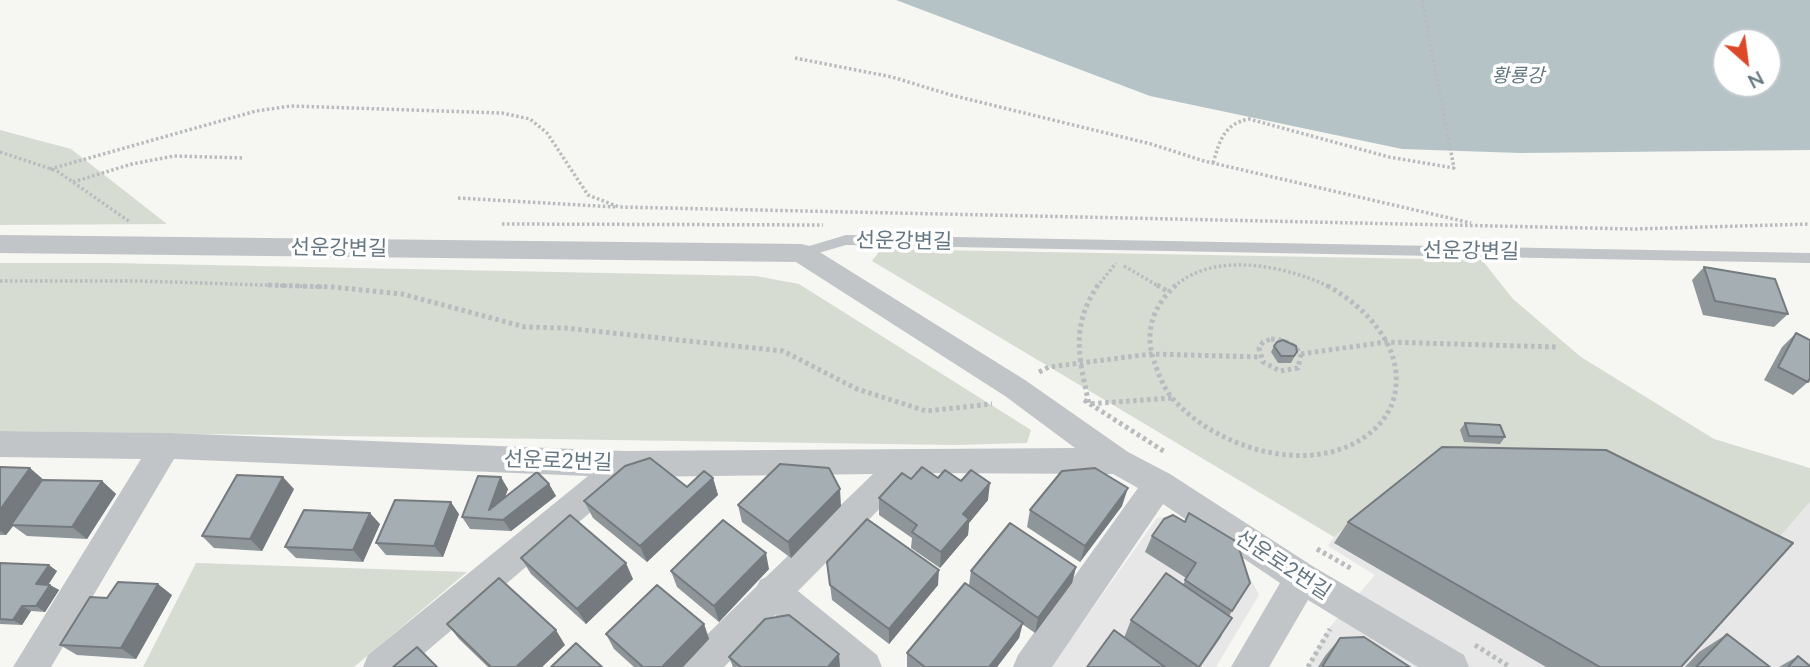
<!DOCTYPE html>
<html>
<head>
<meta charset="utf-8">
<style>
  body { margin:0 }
  #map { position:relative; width:1810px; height:667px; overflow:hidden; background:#f6f6f2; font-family:Lato,sans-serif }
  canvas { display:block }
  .north { position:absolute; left:1712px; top:28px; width:70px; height:70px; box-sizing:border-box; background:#fff; border:2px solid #c1c9cd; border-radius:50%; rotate:152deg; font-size:19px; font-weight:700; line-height:28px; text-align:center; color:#657783 }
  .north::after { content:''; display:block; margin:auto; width:24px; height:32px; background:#de482a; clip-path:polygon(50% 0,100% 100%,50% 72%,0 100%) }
</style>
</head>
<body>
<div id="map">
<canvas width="1810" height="667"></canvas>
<div class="north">N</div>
</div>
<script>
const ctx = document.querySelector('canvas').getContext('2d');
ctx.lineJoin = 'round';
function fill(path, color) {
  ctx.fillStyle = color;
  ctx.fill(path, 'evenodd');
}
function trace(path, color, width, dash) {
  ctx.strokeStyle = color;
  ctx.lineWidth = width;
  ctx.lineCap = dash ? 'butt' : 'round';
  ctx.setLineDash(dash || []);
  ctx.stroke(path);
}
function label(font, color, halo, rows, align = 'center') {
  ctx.font = font + ' Lato,"Noto Sans KR",sans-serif';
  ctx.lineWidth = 7;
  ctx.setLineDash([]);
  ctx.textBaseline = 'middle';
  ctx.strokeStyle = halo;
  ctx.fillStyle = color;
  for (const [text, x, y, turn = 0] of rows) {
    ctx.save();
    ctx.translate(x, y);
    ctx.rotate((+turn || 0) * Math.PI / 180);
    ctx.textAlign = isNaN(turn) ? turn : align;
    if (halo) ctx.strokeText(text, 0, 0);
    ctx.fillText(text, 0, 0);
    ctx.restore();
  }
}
const built = new Path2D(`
  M1418,464L1581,467L1763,556L1810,502V667H1307L1329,628L1375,575L1328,546L1334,537Z
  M1176,516L1229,550L1248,574L1259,595L1216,667H1051L1157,518Z`);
const green = new Path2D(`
  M0,130L71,149L167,224L0,225Z
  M881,249L1482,260L1513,299L1581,357L1714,439L1810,468V502L1763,556L1581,467L1418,464L1334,537L872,261Z
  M0,263H110L756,276L799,284L1031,430L1027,443L955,445L0,431Z
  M196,563L467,572L354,667H143Z`);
const water = new Path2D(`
  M896,0H1810V150L1520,153L1402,149L1150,96ZM1726,42H1768V84H1726Z`);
const pathFar1 = new Path2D(`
  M795,58L892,77L951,95L1151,144L1204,161L1471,223
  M0,152L57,171L130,222
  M1213,163C1220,140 1224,124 1249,119L1389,157L1454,168L1422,0
  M50,169L256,111L291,106L502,113L530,119L547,133L588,195L619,207L1634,229L1810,224
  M73,182L132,164L174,156L244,158
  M458,198L615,207
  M502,224L823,225
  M1124,266L1160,287
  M0,281H141L324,287
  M1097,287L1116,263
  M1174,287C1214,250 1286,266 1330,287`);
const path = new Path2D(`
  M268,285L332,287L402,294L525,327L565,328L783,351L857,389L926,411L992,404
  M1098,285C1070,327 1079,358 1089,404L1172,398
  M1157,285L1169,292
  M1176,285C1153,306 1144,331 1154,361C1158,373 1164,389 1173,399C1216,448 1309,477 1366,436C1388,420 1398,400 1396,373C1393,335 1358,302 1326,285
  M1271,339C1284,340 1293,343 1301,354L1298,368L1280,371L1263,362L1259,348L1263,342Z
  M1301,354L1386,342L1557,347
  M1039,372L1049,367L1151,354L1261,357
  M1084,400L1165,452
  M1317,549L1352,569
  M1475,645L1510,667
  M1308,667L1330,629`);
const service = new Path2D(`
  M846,235L1810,253V263L846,245L801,258L794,253L796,250Z`);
const minor = new Path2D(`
  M0,235L801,244L810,246L1025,380L1128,452L1170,474L1314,567L1464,655L1469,667H1418L1308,600L1269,667H1231L1280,583L1163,504L1052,667H1013L1018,655L1138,488L1113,474L915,473L798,591L877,655L882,667H837L775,615L724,667H681L686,655L757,586L760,580L766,577L873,474L632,477L408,667H363L368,655L588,476L174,459L51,667H13L141,459L0,457V431L169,433L625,451L1075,448L1005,396L796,262L0,253Z`);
const wall = new Path2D(`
  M1704,267L1788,314L1774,327L1703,315L1692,280Z
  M1796,333L1808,382L1793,395L1764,380L1782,347Z
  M1274,346L1297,352L1291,363H1278L1271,352Z
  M1465,423L1505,437L1500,444L1464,442L1460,430Z
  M0,467L44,480L102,481L116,494L87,539L27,536L13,526L6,535H0Z
  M713,478L718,495L647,562L593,518L584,501L687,487Z
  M938,478L988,500L969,523L968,535L940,568L911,548L912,538L879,515V498L911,479Z
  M549,484L556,496L511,531L470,529L462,517L508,489L505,497Z
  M294,489L262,551L214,548L202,536Z
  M738,505L841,506L791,558L742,522Z
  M1122,506L1080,562L1027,527L1030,510Z
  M459,514L443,557L386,555L376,543Z
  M1348,522L1681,667H1546L1334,543Z
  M380,524L363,562L296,558L285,547Z
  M1152,536L1250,583L1229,616L1221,637L1200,667H1087L1124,638L1131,620L1183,585L1186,578L1145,552Z
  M521,558L633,579L586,624L531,574Z
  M827,562L938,585L889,644L832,600Z
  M0,563L57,571L48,585H50L59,590L45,612L31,611L22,625L0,624Z
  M1076,567L1072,583L1035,633L1022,624L1019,638L997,667H907V653L969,585L971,571Z
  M769,569L719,622L677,587L671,571Z
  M172,595L136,659L77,655L60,645L107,598Z
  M447,624L565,645L542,667H488L459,639Z
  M704,624L709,639L683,667H634L614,649L606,634Z
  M1727,634L1770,667H1685L1699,652Z
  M1340,638L1410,667H1318L1325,656Z
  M1798,656L1810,667H1779Z
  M729,657L840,667H733Z`);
const shadedWall = new Path2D(`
  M30,468L45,481L11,525L13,526L6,535L0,531V510Z
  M283,477L294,489L262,551L250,539Z
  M501,477L508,489L497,519L489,510Z
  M713,478L718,495L647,562L640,546Z
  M102,481L116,494L87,539L72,527Z
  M990,483L988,500L969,523L968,535L940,568L941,552L963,514Z
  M549,484L556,496L511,531L503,520Z
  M1128,488L1122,506L1080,562L1085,546Z
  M840,489L841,506L791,558L788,542Z
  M451,502L459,514L443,557L434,546Z
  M370,513L380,524L363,562L353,550Z
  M766,553L769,569L719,622L714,606Z
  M626,563L633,579L586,624L577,609Z
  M49,565L57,571L45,590L36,584Z
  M1076,567L1072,583L1035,633L1038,618Z
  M939,570L938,585L889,644V629Z
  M158,584L172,595L136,659L121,648Z
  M50,585L59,590L45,612L36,606Z
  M22,606L31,611L22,625L13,620Z
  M1023,623L1019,638L997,667H989Z
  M704,624L709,639L683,667H662Z
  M556,630L565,645L542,667H516Z
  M839,654L840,667H828Z`);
const building = new Path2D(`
  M1704,267L1775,279L1788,314L1715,301Z
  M1796,333L1810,340V378L1808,382L1778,367Z
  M1283,340L1296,346L1297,352L1294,356H1281L1274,346L1277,342Z
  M1465,423L1500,425L1505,437L1469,436Z
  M1442,447L1606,450L1793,543L1681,667H1600L1348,522Z
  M650,458L687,487L704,471L713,478L640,546L584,501L625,466Z
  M780,464L829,468L840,489L788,542L738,505Z
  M0,467L30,468L0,510Z
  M922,467L938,478L945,470L961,481L971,470L990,483L963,514L969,519L941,552L912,532L917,525L879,498L902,473L911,479Z
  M1095,468L1128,488L1085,546L1030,510L1062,471Z
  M537,472L549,484L503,520L462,517L478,476L501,477L489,510Z
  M237,475L283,477L250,539L202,536Z
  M42,480L102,481L72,527L11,525Z
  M395,500L451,502L434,546L376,543Z
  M304,510L370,513L353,550L285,547Z
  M1189,513L1237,542L1250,583L1232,611L1185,580L1196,563L1152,536L1164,519L1173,515L1185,522Z
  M570,515L626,563L577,609L521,558Z
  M867,519L939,570L889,629L830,585L827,562Z
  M723,520L766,553L714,606L671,571Z
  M1010,523L1076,567L1038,618L971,571Z
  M0,563L49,565L36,584L50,585L36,606H22L13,620L0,619Z
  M1166,573L1232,618L1199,667L1131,620Z
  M499,578L556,630L516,667H491L447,624Z
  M118,582L158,584L121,648L60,645L90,597L107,598Z
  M965,583L1023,623L989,667H925L907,653Z
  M657,585L704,624L662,667H643L606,634Z
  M789,615L839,654L828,667H741L729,657L765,619Z
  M1114,630L1165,667H1087Z
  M1727,634L1770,667H1696Z
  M1364,637L1410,667H1322L1340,638Z
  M576,643L602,667H551Z
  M417,647L437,667H393Z
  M1798,656L1810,666V667H1788Z`);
const farWaternames = [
  ["황룡강",1518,76]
];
const streetNames = [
  ["선운강변길",904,241,1],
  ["선운강변길",339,248,1],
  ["선운강변길",1471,251,1],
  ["선운로2번길",558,461,2],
  ["선운로2번길",1283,565,33]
];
fill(built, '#e6e7e6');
fill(green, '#d7dcd3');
fill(water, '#b6c3c6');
trace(pathFar1, '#b9bcbe', 3.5, [2.5, 2.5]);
trace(path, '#b9bcbe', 5, [3.5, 3.5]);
fill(service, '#c1c5c8');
fill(minor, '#c1c5c8');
fill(wall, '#8e969a');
fill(shadedWall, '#747a7d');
fill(building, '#a5aeb3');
trace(building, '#747a7d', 2);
label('italic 19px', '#61797f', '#fff', farWaternames);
label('21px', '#657783', '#fff', streetNames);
</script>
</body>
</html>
